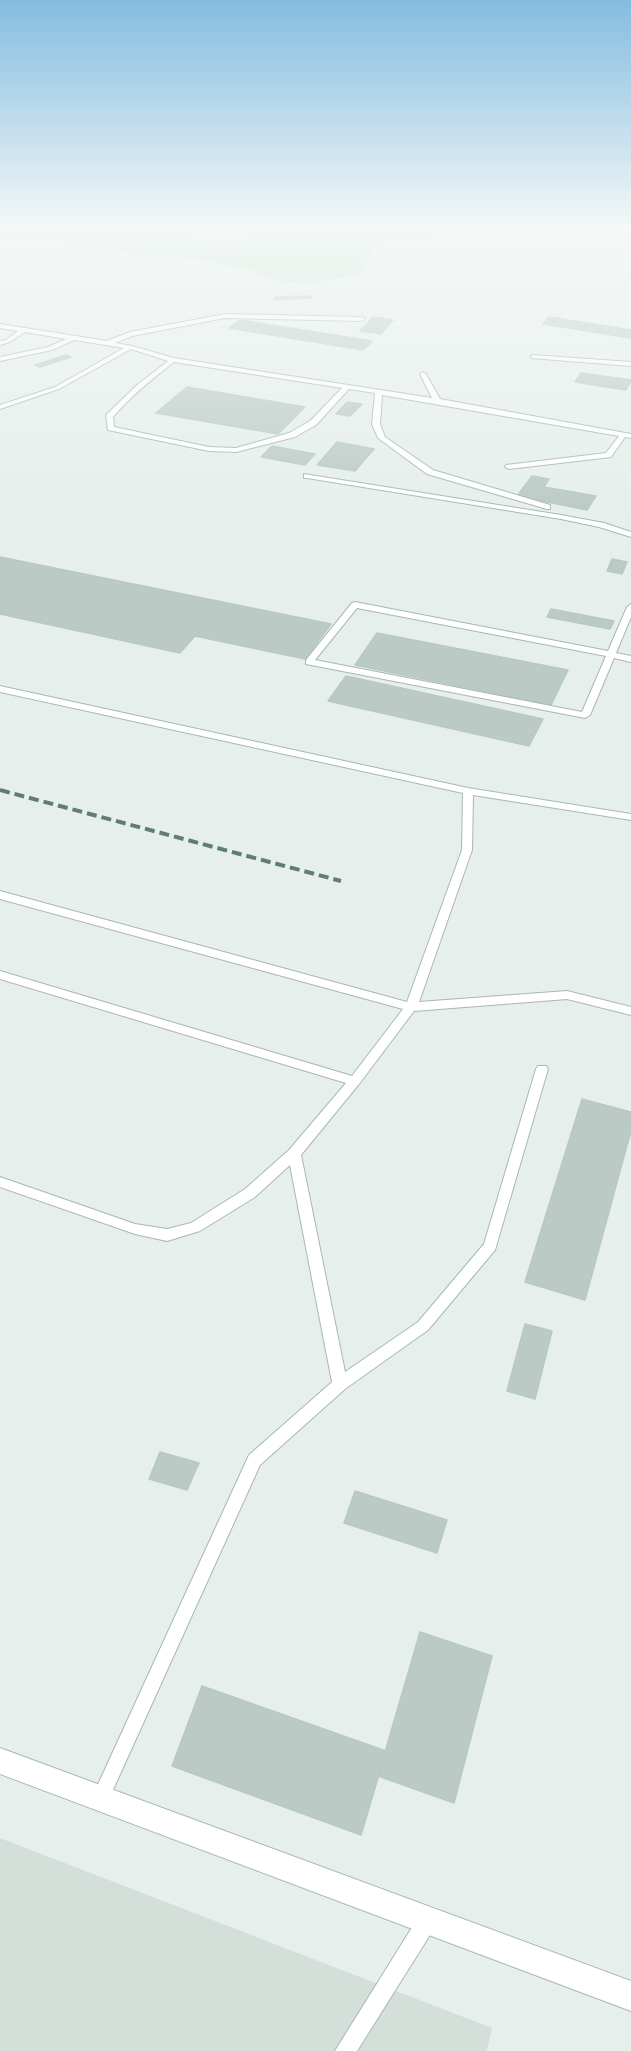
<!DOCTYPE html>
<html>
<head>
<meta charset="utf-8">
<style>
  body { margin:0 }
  canvas { display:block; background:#e6efeb }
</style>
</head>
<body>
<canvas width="631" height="2051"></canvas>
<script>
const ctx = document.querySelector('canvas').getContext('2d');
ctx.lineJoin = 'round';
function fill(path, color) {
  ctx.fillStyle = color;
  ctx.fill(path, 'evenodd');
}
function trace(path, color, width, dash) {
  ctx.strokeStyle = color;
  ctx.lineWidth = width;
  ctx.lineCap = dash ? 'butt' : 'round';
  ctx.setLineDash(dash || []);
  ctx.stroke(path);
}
const built = new Path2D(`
  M0,1838L492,2028L487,2051H0Z`);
const green = new Path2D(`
  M0,228H111L218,241L250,239L263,228H456L448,235L378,241L359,275L308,283L277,281L255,271L185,257H141L98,242L0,238Z`);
const building = new Path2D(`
  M183,228H234L225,234Z
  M311,296L312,298L275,300V297Z
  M373,317L393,320L381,334L360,331Z
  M549,317L631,330V338L543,324Z
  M240,320L372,341L363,350L229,328Z
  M66,355L71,357L40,367L35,365Z
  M581,373L631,380V381L626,390L575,382Z
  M187,387L305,407L278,434L156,413Z
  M347,402L362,404L350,416L336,414Z
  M337,442L374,449L355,471L317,465Z
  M272,446L315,454L305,465L261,457Z
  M532,476L549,479L544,487L596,496L587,510L517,496Z
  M0,557L331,624L305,659L195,636L180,653L0,614Z
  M612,559L627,562L622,574L607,571Z
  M551,609L614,621L610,629L547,617Z
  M377,633L568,670L551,705L355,665Z
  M346,676L543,719L529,746L328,701Z
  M582,1099L631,1112V1131L585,1300L525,1282Z
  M525,1324L552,1331L535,1399L507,1391Z
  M160,1452L199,1463L187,1490L149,1479Z
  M355,1491L447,1520L437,1553L344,1523Z
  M420,1632L492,1656L454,1803L378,1776Z
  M202,1686L386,1751L361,1835L172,1766Z`);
const service = new Path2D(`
  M225,314L362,317L365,319L362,321L225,318L132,336L115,343L132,346L174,358L432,398L420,374L423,372L426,374L440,399L631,434V438L625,437L611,457L509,469L505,467L506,465L606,453L619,436L382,395L380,424L385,437L433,470L550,505V509H547L427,474L378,438L372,424L375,393L349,389L316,425L295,437L236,452L209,451L108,430L106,415L137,385L168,361L131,349L59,389L0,409V405L55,387L124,348L74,340L52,350L0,361V357L48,347L66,339L25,332L10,342L0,345V341L6,340L18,331L0,328V324L107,341L130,332ZM174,362L342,388L310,421L289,433L236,448L209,447L114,427L113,417C131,396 152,379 174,362Z
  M533,355L631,362V366L531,358V356Z
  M304,474L561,515L604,523L631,532V537L599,527L561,519L307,478H304Z
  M355,602L608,651L627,607L631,604V617L616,653L631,656V662L614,658L590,715L585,718L306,664V660L352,603ZM357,608L606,656L582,712L315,660Z
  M0,686L468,788L631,814V820L473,795L472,850L419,1002L567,991L631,1007V1015L567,999L414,1011L359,1084L301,1155L345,1372L418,1322L484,1244L536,1069L538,1066H546L548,1069L495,1250L428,1330L345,1389L260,1465L107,1803L101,1806L95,1803L92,1797L95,1791L249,1455L332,1382L290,1165L255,1197L200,1231L167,1241L135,1234L0,1187V1177L135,1224L167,1229L191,1223L245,1189L289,1150L346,1083L0,979V971L352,1076L403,1009L0,899V891L407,1002L462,850L463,793L0,692Z
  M428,1910L435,1913L438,1920L435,1927L357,2051H335L421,1913Z`);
const minor = new Path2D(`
  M0,1748L631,1981V2011L0,1774Z`);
const rail = new Path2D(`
  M0,790L341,881`);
fill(built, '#d4dfda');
fill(green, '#bfe0c8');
fill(building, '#bbcac4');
trace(building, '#b8c9c2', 1.5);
trace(service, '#a8b8b2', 2);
trace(minor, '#a8b8b2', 2);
fill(service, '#fff');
fill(minor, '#fff');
trace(rail, '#5f7d75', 4, [10, 5]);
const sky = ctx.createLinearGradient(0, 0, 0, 515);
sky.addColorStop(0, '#84bce0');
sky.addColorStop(0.44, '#f4f8f6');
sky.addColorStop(1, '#f4f8f600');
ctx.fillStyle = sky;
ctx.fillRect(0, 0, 631, 515);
</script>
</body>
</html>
